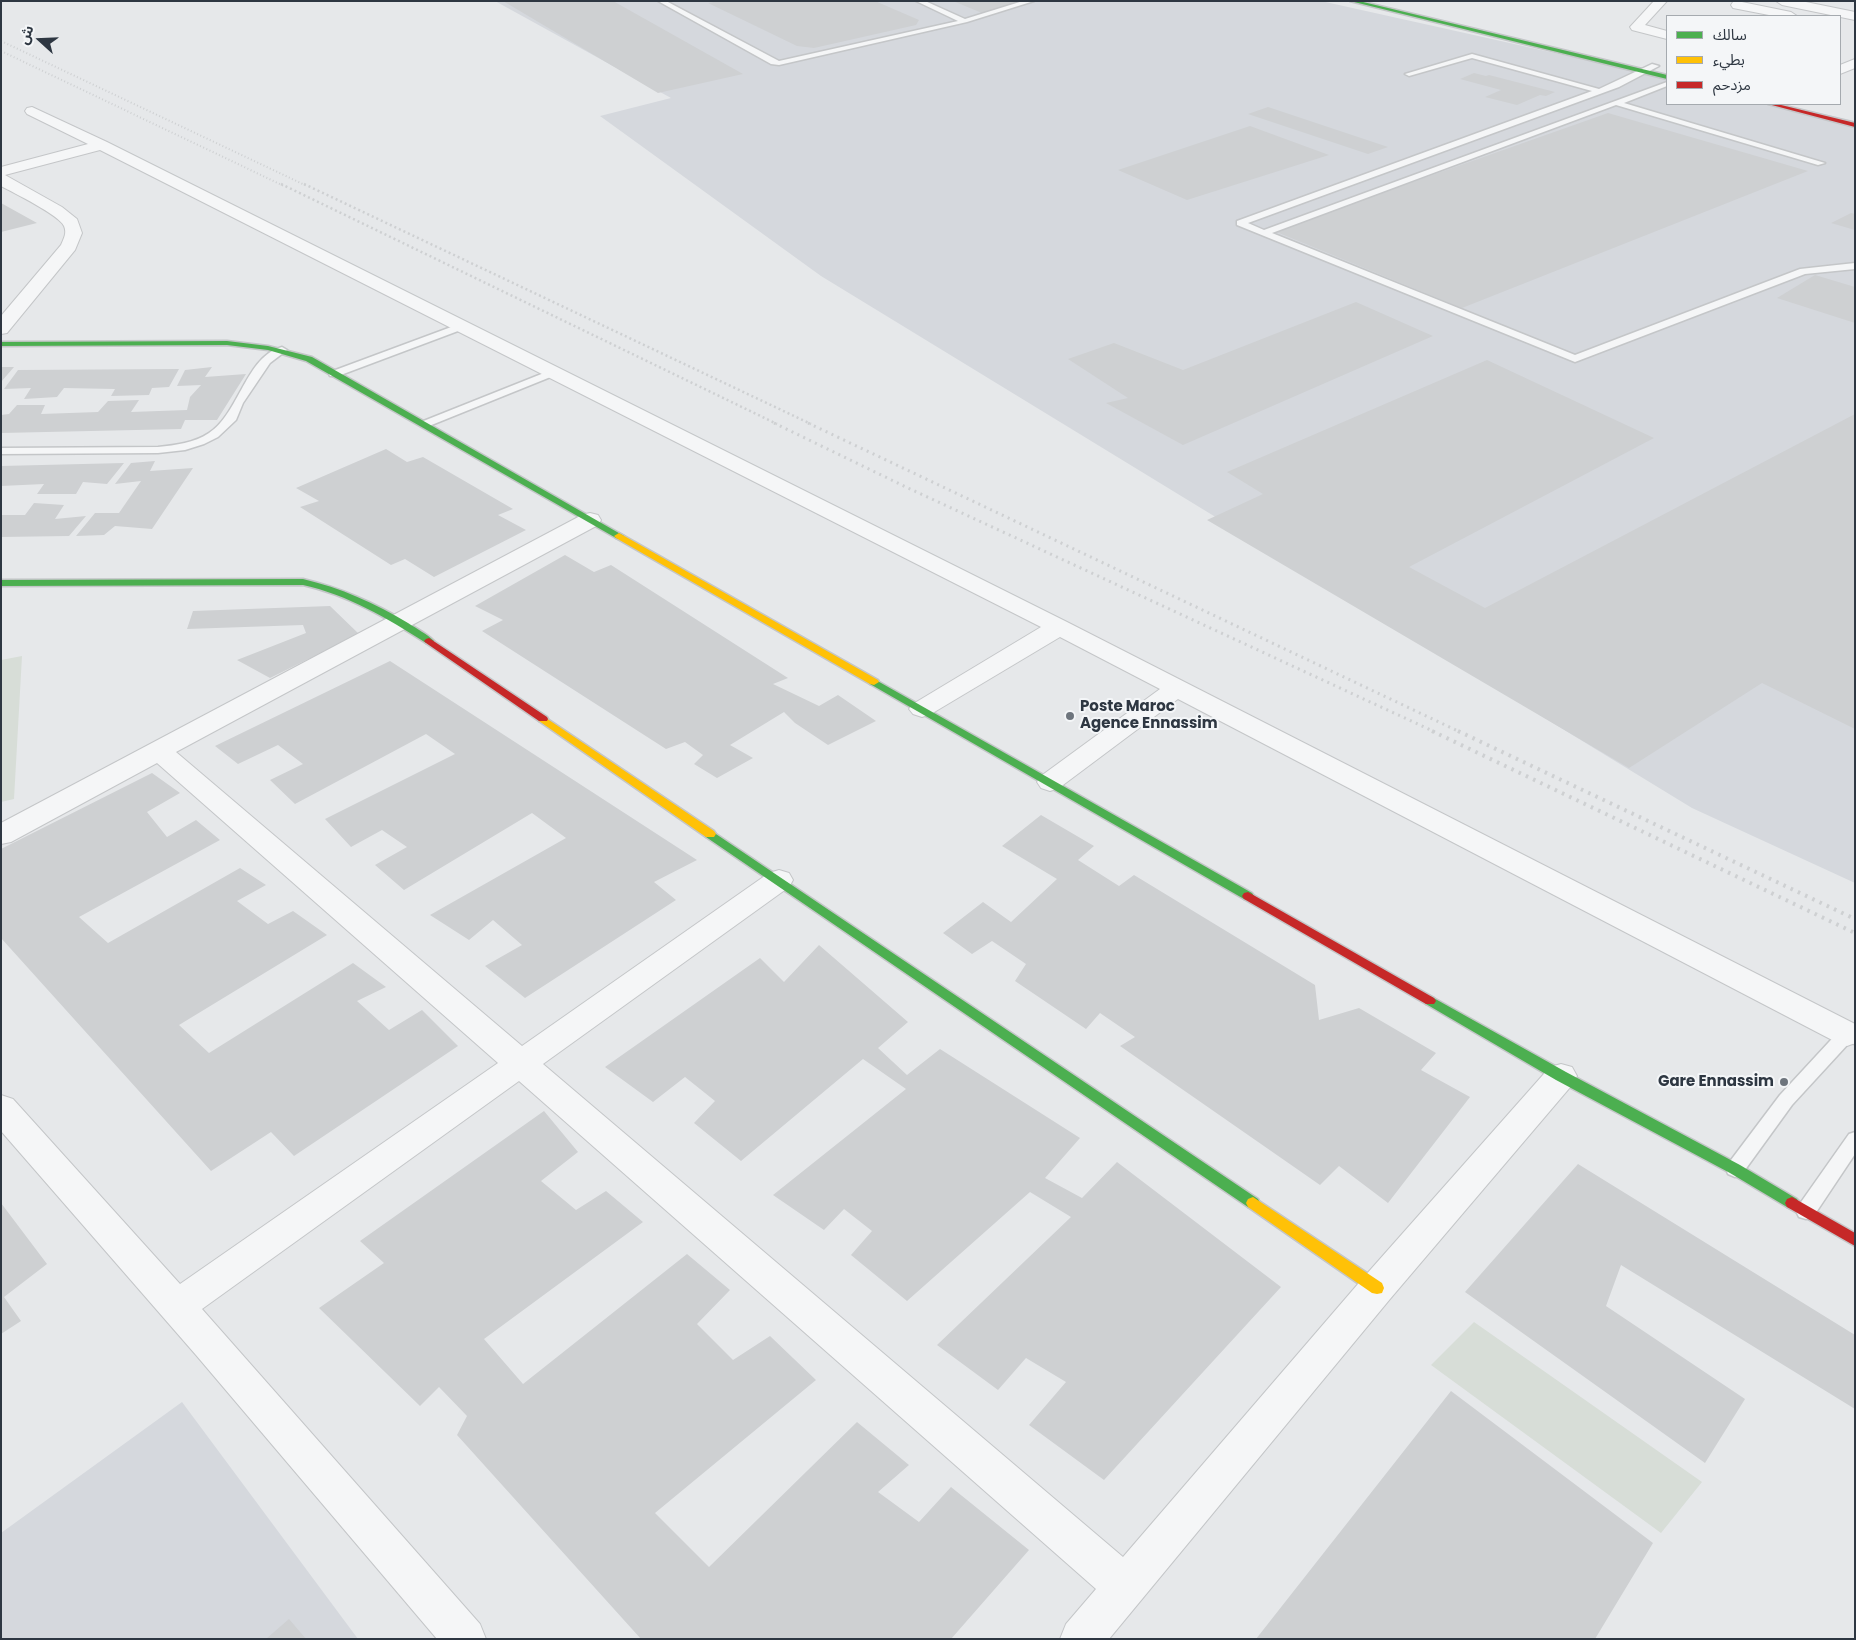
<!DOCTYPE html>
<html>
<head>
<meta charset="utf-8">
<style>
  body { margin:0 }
  #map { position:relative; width:1856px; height:1640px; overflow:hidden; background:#e6e8ea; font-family:Poppins,"Noto Sans Arabic",sans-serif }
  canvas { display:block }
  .frame { position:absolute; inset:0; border:2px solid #2e3742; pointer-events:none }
  .legend { position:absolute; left:1666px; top:15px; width:175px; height:90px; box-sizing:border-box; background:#f4f6f8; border:1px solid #a5aaaf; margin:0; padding:6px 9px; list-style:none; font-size:15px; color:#2e3742 }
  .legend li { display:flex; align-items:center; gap:10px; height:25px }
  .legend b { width:25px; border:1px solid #a5aaaf }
  .north { position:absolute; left:15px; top:15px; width:50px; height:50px; -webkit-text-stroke:4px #f4f6f8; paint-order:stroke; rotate:290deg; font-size:14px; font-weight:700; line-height:20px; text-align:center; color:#2e3742 }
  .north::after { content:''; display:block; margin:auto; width:18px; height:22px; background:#2e3742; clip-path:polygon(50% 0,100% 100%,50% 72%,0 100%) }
</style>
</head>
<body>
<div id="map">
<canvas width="1856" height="1640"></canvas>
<div class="frame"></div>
<ul class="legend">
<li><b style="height:6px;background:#4caf50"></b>سالك</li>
<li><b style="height:6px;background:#ffc107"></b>بطيء</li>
<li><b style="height:6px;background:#c62828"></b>مزدحم</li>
</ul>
<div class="north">ش</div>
</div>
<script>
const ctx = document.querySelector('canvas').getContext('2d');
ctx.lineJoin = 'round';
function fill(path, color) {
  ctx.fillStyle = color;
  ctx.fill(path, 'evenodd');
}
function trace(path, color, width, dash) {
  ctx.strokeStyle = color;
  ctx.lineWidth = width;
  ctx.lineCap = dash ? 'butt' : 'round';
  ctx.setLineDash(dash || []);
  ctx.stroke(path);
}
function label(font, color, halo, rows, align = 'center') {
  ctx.font = font + ' Poppins,sans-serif';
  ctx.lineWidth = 4;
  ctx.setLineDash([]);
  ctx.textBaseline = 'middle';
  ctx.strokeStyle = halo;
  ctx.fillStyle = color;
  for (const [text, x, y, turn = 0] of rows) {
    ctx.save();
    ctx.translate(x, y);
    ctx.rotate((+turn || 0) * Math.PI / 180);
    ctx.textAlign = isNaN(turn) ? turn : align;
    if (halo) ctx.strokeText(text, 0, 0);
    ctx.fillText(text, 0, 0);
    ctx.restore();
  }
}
const built = new Path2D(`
  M495,1H1321L1667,78V104H1779L1855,121V883L1692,808L821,276L600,116L671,98Z
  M182,1402L358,1639H1V1533Z`);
const green = new Path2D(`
  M22,656L14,799L1,802V660Z
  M1474,1322L1702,1482L1661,1533L1431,1365Z`);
const building = new Path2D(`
  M503,1H613L743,74L658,93Z
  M719,1H875L919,20L916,25L814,48L797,46L708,3Z
  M953,1H1018V2L982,13Z
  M1474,73L1486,76L1489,75L1555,92L1546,96L1540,95L1517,105L1485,97L1501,90L1460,79Z
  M1268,107L1388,147L1368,154L1248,114Z
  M1608,113L1808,171L1462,308L1274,231Z
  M1250,126L1329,155L1187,200L1118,170Z
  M1,203L37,223L1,232Z
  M1851,213L1855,214V230L1831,223Z
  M1815,275L1855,287V323L1777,298Z
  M1356,302L1433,336L1183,445L1106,403L1128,398L1068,359L1114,343L1183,370Z
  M1487,360L1654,438L1409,567L1485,608L1855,414V729L1762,683L1629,768L1207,520L1263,494L1227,472Z
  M1,367H14L1,382Z
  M212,367L205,377L246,374L217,420H185L181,429L1,433V415L9,414L17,405H45L41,414L98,412L108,401L139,400L131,412L187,410L190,397L201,385L177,386L185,370Z
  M179,369L169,387L152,388L149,395L111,396L115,389L64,388L57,397L24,399L31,388L4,389L18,370Z
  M386,449L407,462L423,457L513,509L498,515L526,530L434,577L405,559L391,565L300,507L319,501L296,488Z
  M155,461L150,471L193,468L152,529L115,526L104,535L76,536L95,513H119L141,481L115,484L131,463Z
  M124,463L107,484L83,482L76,494H37L44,484L1,486V466Z
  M34,503L64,505L55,519L86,516L69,536L1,537V515H25Z
  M565,555L594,572L611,565L788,678L773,684L819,706L838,695L876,721L828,745L795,723L784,712L730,745L753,758L717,778L694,764L703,755L685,742L666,749L482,631L503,620L475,606Z
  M330,606L359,634L270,678L237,660L306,633L303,625L187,629L193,611Z
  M390,661L697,860L654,882L676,900L525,998L485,966L522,945L493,920L469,940L430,915L566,838L532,813L404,890L375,865L407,847L382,830L351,847L325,819L455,754L426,734L295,804L270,780L303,764L278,745L238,764L215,746Z
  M152,773L180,793L147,812L167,837L196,820L220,840L79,917L108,943L240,868L266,885L237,901L268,924L293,911L327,935L179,1025L209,1053L353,963L386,987L357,1001L389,1030L422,1010L458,1046L294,1156L271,1132L211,1171L1,938V849Z
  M1041,815L1094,846L1078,860L1119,886L1134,875L1315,985L1319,1020L1359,1008L1436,1053L1421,1070L1470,1097L1388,1203L1339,1166L1320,1185L1120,1046L1135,1037L1100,1013L1086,1029L1015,981L1026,964L992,941L972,954L943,933L983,902L1011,922L1057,879L1002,846Z
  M819,945L908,1022L878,1048L907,1075L940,1049L1080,1138L1045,1178L1082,1198L1117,1162L1281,1287L1104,1480L1029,1425L1066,1382L1026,1358L998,1390L937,1345L1071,1217L1030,1192L907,1301L851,1255L872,1231L844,1209L824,1230L773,1195L906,1089L863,1059L741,1161L694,1123L715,1101L685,1077L653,1102L605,1067L760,958L784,982Z
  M544,1111L578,1152L541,1181L576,1210L606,1191L643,1222L484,1339L523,1384L687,1254L730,1290L697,1324L733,1360L770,1336L816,1380L655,1513L709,1567L857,1422L909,1465L878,1492L919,1522L951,1487L1029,1550L951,1639H641L457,1435L467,1416L439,1387L420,1406L319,1308L384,1263L360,1241Z
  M1578,1164L1855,1335V1409L1621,1265L1606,1306L1745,1399L1705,1463L1465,1292Z
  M1,1203L47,1264L4,1297L21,1321L1,1334Z
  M1451,1391L1653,1543L1595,1639H1256Z
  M289,1619L306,1639H266Z`);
const lane = new Path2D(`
  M658,1H666L779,61L958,21L916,1H925L965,19L1023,1H1034L967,22L779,65L771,64Z
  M1472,54L1599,89L1652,64L1659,66L1619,87L1248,223L1264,230L1667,82V86L1624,103L1825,163L1818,165L1616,105L1272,233L1575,355L1800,269L1855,263V269L1805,274L1575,362L1237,225V221L1592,91L1472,58L1409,76L1405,74Z
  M462,323L466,324V328L338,376H330L329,374L330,372Z
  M282,347L287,350L270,363L243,403L236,420L218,437L204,444L185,450L158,453L1,454V448L158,447C176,445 194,443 209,433C239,414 246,356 282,347Z
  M554,369L558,370L559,372L558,374L429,426H421L420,424L421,422Z
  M1847,1028L1855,1030V1044L1849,1043L1792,1105L1742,1174L1735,1177L1728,1174L1726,1169L1728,1164L1780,1095L1841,1029Z
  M1855,1132V1154L1813,1217L1806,1219L1799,1217L1796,1211L1799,1205L1849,1134Z`);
const street = new Path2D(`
  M1654,1H1667L1645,25L1667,31V39L1632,30L1630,27Z
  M1737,1L1791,12L1797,16H1774L1733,8L1731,5L1733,2Z
  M1776,1H1801L1855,12V20L1782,5Z
  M1855,59V68L1840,74V65Z
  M32,107L107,142L1067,622L1855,1024V1043L1847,1046L1836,1042L1178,699L1059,788L1050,791L1041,788L1037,782L1041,776L1160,689L1060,637L931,714L922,717L913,714L909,709L913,704L1041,627L100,150L5,175L62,207L77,219L82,233L75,250L7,333L1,334V316L61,245C64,238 67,233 64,226C59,215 14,193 1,186V167L88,144L27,114L25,111L27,108Z
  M590,513L598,515L601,520L598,525L176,752L522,1046L769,873L779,870L789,873L793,880L789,887L543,1064L1123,1557L1364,1277L1550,1067L1561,1064L1572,1067L1577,1076L1572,1085L1390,1299L1109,1639H1060L1066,1624L1096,1589L519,1081L202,1309L480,1624L486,1639H437L196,1355L1,1131V1095L13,1099L180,1284L498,1063L157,763L11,842L1,844V823L582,515Z`);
const fast = new Path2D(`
  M1350,1H1359L1667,75V79Z
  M227,341L268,346L312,357L624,536L619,539L616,538L306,361L268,350L227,345L1,346V342Z
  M303,579C341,588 375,603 408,623C417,629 427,634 434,641L432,643H426C387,618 348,595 303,585L1,586V580Z
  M874,679L1252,893L1254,896L1248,900L1244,899L870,684L869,682Z
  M710,830L1258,1199L1260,1203L1258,1207L1253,1209L1248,1207L706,837L704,834Z
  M1430,996L1566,1072L1740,1165L1797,1199L1799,1203L1797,1207L1792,1209L1787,1207L1730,1173L1556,1080L1426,1004L1424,1001L1426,998Z`);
const slow = new Path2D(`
  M619,533L878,680L879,682L874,685L870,684L616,538L614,536Z
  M543,716L714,831L716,834L714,837H706L539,721L538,719L539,717Z
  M1253,1197L1382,1283L1384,1288L1382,1293L1377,1294L1372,1293L1248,1207L1246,1203L1248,1199Z`);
const jam = new Path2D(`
  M1768,104H1777L1855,123V127Z
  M429,638L547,717L548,719L547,721H539L426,643L424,641L426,639Z
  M1248,892L1434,998L1436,1001L1434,1004H1426L1244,899L1242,896L1244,893Z
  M1792,1197L1855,1233V1246L1787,1207L1785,1203L1787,1199Z`);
const railFar3 = new Path2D(`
  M1,41L307,186
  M1,51L284,186`);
const railFar2 = new Path2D(`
  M281,184L777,424
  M304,184L811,424`);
const railFar1 = new Path2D(`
  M774,423L908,488L1435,732
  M808,423L1460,732`);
const rail = new Path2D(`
  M1432,731L1855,933
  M1458,731L1855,919`);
const markers = [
  [1070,716,5,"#6e757d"],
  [1784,1082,5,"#6e757d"]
];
const poiNames = [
  ["Poste Maroc",1080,707],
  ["Agence Ennassim",1080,724],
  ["Gare Ennassim",1774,1082,"right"]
];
fill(built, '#d5d8dd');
fill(green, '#d7ddd7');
fill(building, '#ced0d2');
trace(lane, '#c4c6c8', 3);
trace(street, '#c4c6c8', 2);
trace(fast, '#c4c6c8', 3);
trace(slow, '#c4c6c8', 3);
trace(jam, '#c4c6c8', 3);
fill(lane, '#f5f6f7');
fill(street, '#f5f6f7');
fill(fast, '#4caf50');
fill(slow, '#ffc107');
fill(jam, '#c62828');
trace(railFar3, '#ced0d2', 2, [1, 2.5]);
trace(railFar2, '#ced0d2', 2.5, [2, 3]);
trace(railFar1, '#ced0d2', 3, [2, 4.5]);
trace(rail, '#ced0d2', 4, [2.5, 5.5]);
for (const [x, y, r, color] of markers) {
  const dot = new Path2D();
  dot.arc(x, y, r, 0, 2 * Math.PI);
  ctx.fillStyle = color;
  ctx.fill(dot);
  trace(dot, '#f4f6f8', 2);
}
label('bold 15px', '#2e3742', '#f4f6f8', poiNames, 'left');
</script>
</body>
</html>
